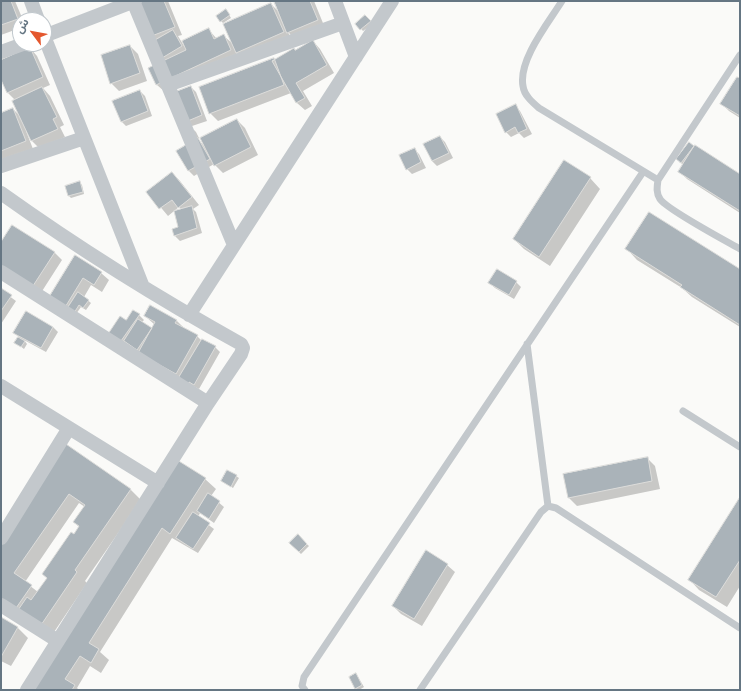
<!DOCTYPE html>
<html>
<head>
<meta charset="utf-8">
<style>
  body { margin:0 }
  #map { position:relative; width:741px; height:691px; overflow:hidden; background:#fafaf8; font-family:"Nunito Sans","Noto Sans Arabic",sans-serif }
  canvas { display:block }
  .frame { position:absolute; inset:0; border:2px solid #657683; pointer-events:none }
  .north { position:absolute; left:12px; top:12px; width:40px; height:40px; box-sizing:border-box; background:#fff; border:1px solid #c1c8cd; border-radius:50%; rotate:302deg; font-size:11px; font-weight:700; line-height:16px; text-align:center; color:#657683 }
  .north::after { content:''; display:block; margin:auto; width:14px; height:18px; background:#e4572e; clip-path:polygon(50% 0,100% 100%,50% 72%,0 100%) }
</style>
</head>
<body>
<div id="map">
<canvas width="741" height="691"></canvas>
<div class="frame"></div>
<div class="north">ش</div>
</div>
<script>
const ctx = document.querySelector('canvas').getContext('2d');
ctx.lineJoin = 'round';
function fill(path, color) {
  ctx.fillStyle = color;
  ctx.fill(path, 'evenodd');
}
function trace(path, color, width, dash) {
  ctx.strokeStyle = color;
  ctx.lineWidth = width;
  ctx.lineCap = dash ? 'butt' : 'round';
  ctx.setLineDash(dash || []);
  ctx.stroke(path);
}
const shadow = new Path2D(`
  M1,1H15L23,20H20V28L1,35Z
  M138,1H168L182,35L178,36L184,46L209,30L217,39L224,36L233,44L271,4L280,13L275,1H314L325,28L296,40L288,32L291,39L244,60L236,52L238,58L165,92L157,85L160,63Z
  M228,13L231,18L223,23L221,21Z
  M365,16L372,24L363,31L357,24Z
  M313,41L320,49L334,73L303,91L312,106L305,110L297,103L291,93L218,121L210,113L274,60L295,51Z
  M130,46L138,54L147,81L119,91L111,83Z
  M30,48L37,56L50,85L43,88L50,96L64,125L60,127L65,137L40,149L32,141L27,130L26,131L33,149L1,162V114L13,109L21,117L16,101L8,93L1,78V61Z
  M740,80V118L729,111L721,103Z
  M191,87L196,92L207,121L189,127Z
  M140,91L145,96L152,116L126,126L121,121Z
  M515,106L520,111L532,134L524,138L519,133L511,137L506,132Z
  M237,120L245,128L258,155L223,173L214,164L194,176L189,171L177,151L194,142L183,135L194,130L196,132L199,138L198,139L205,147Z
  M440,137L445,142L453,158L437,166L432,161L424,145Z
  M689,143L740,175V213L687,179L679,171L684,165L679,162Z
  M414,149L419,154L426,168L412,174L407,169Z
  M172,173L180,181L199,205L193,209L196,212L202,233L180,241L175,236L173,230L180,228L182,210L179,207L168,216L148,192Z
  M590,178L600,189L550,266L524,249L514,239Z
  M79,182L82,185L84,194L71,198L69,196Z
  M1,244L54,252L62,260L37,299Z
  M627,249L740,270V327L692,297L682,288L637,260Z
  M75,257L101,273L109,280L102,292L91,285L84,297L91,303L86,310L81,307L76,314L57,306Z
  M516,282L521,287L514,299L495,288L490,283Z
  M1,290L16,301L1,324Z
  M139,315L144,320L142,322L152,328L155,325L145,316L176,320L184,328L197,336L202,341L215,347L220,352L199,389L110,345L127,321Z
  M53,327L58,332L46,352L24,340L27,344L24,349L16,343L19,337L14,333Z
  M63,443L130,489L141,500L85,581L87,583L50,638L1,603ZM79,503L85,507L74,522L79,527L43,574L47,578L38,592L25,582Z
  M647,458L655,466L660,489L577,506L569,498L565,475Z
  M174,459L205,479L216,489L211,496L224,507L214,523L200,513L198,517L214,529L198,553L172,538L100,652L109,660L101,673L90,666L77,688L79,690H28Z
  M236,476L239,478L233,488L222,481Z
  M740,498V586L727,607L699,590L689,579Z
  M298,536L309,546L301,554L290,543Z
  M447,565L455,572L422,626L401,614L393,606Z
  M1,618L17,627L28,638L11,666L1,661Z
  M358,677L364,687L359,690L356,688Z`);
const building = new Path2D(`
  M1,1H11L18,19L1,25Z
  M138,1H164L175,27L149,37Z
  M274,1H310L318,20L287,33Z
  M271,3L284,32L236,53L223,24Z
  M226,9L230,15L220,22L216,16Z
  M365,15L371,21L360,30L355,24Z
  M209,28L214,39L224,34L231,50L156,85L148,68L186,50L182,41Z
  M173,30L182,46L157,61L147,45Z
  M313,40L327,65L296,83L305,98L296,103L272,61L294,48L295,50Z
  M130,45L140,73L110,84L101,55Z
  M30,47L43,77L7,93L1,80V60Z
  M274,58L284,85L209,114L199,87Z
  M737,77L740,78V116L720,104Z
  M191,86L202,115L183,123L170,94Z
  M42,87L57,117L53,119L58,129L31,141L12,101Z
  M140,90L148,111L121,122L112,101Z
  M516,104L527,129L518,133L515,127L505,133L496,114Z
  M13,108L26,141L1,151V113Z
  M237,119L251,147L214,166L200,138Z
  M440,136L449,153L432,161L423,144Z
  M198,138L210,159L188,171L176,151Z
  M689,142L694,146L681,163L676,159Z
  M695,145L740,174V211L678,172Z
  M415,148L421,162L406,170L399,155Z
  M564,160L591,177L539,257L513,239Z
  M172,172L192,197L178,208L172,200L159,209L146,192Z
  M80,181L83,192L68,196L65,186Z
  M192,206L197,228L174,236L172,229L178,227L174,211Z
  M649,212L740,269V325L680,287L682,285L625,249Z
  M12,225L55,252L29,292L1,267V242Z
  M75,255L102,272L94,285L83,278L64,309L48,299Z
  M497,269L517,281L509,295L488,283Z
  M1,288L12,295L1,311Z
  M78,292L89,300L83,308L79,305L74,313L67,309Z
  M150,305L177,320L175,323L198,335L176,374L138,353L155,322L144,316Z
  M133,310L140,314L116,348L104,340L120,316L126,320Z
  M26,311L53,327L41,348L13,333Z
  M138,319L152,328L137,350L124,341Z
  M18,337L25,341L21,347L14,343Z
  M202,339L216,346L194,385L189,382L185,390L175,384Z
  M63,442L131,489L75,570L77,572L39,628L16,613L27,597L31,600L47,578L42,574L71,532L74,534L79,526L73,522L85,505L69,494L14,573L32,585L14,611L1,601V532Z
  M648,457L652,481L568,498L563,474Z
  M174,458L206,478L170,534L162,528L89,643L99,649L91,663L80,656L65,679L75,685L72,690H27Z
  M227,470L237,475L231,487L221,481Z
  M208,493L220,501L209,519L197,511Z
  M740,497V560L716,597L688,580Z
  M193,512L210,523L193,549L176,538Z
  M298,534L307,544L299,552L289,543Z
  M426,550L448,564L414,619L392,606Z
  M1,617L18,627L1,657Z
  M356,673L362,685L355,689L349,677Z`);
const lane = new Path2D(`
  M562,1C549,22 518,60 523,86C524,95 532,102 539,108L658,180
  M740,55L658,180C657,187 656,193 660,199C666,209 726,241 740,249
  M527,344L548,506
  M683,411L740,447
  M305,690L302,686L304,677L643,172
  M420,690L541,512L548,506L556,508L740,628`);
const street = new Path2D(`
  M31,1L38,20
  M133,1L234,245
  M335,1L356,57
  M44,36L143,287
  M44,36L135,1
  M1,52L23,44
  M168,85L343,23
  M1,166L84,138
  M1,193C78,248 158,298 241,344L243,348L241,354L208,403L27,690
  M1,272L208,403
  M189,315L392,1
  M1,386L158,483
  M1,538L69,428
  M1,605L58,641`);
fill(shadow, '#0003');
fill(building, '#aab3b9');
trace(building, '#dcdcda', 1);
trace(lane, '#c3c8cc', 7);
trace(street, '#c3c8cc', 14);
</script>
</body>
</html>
